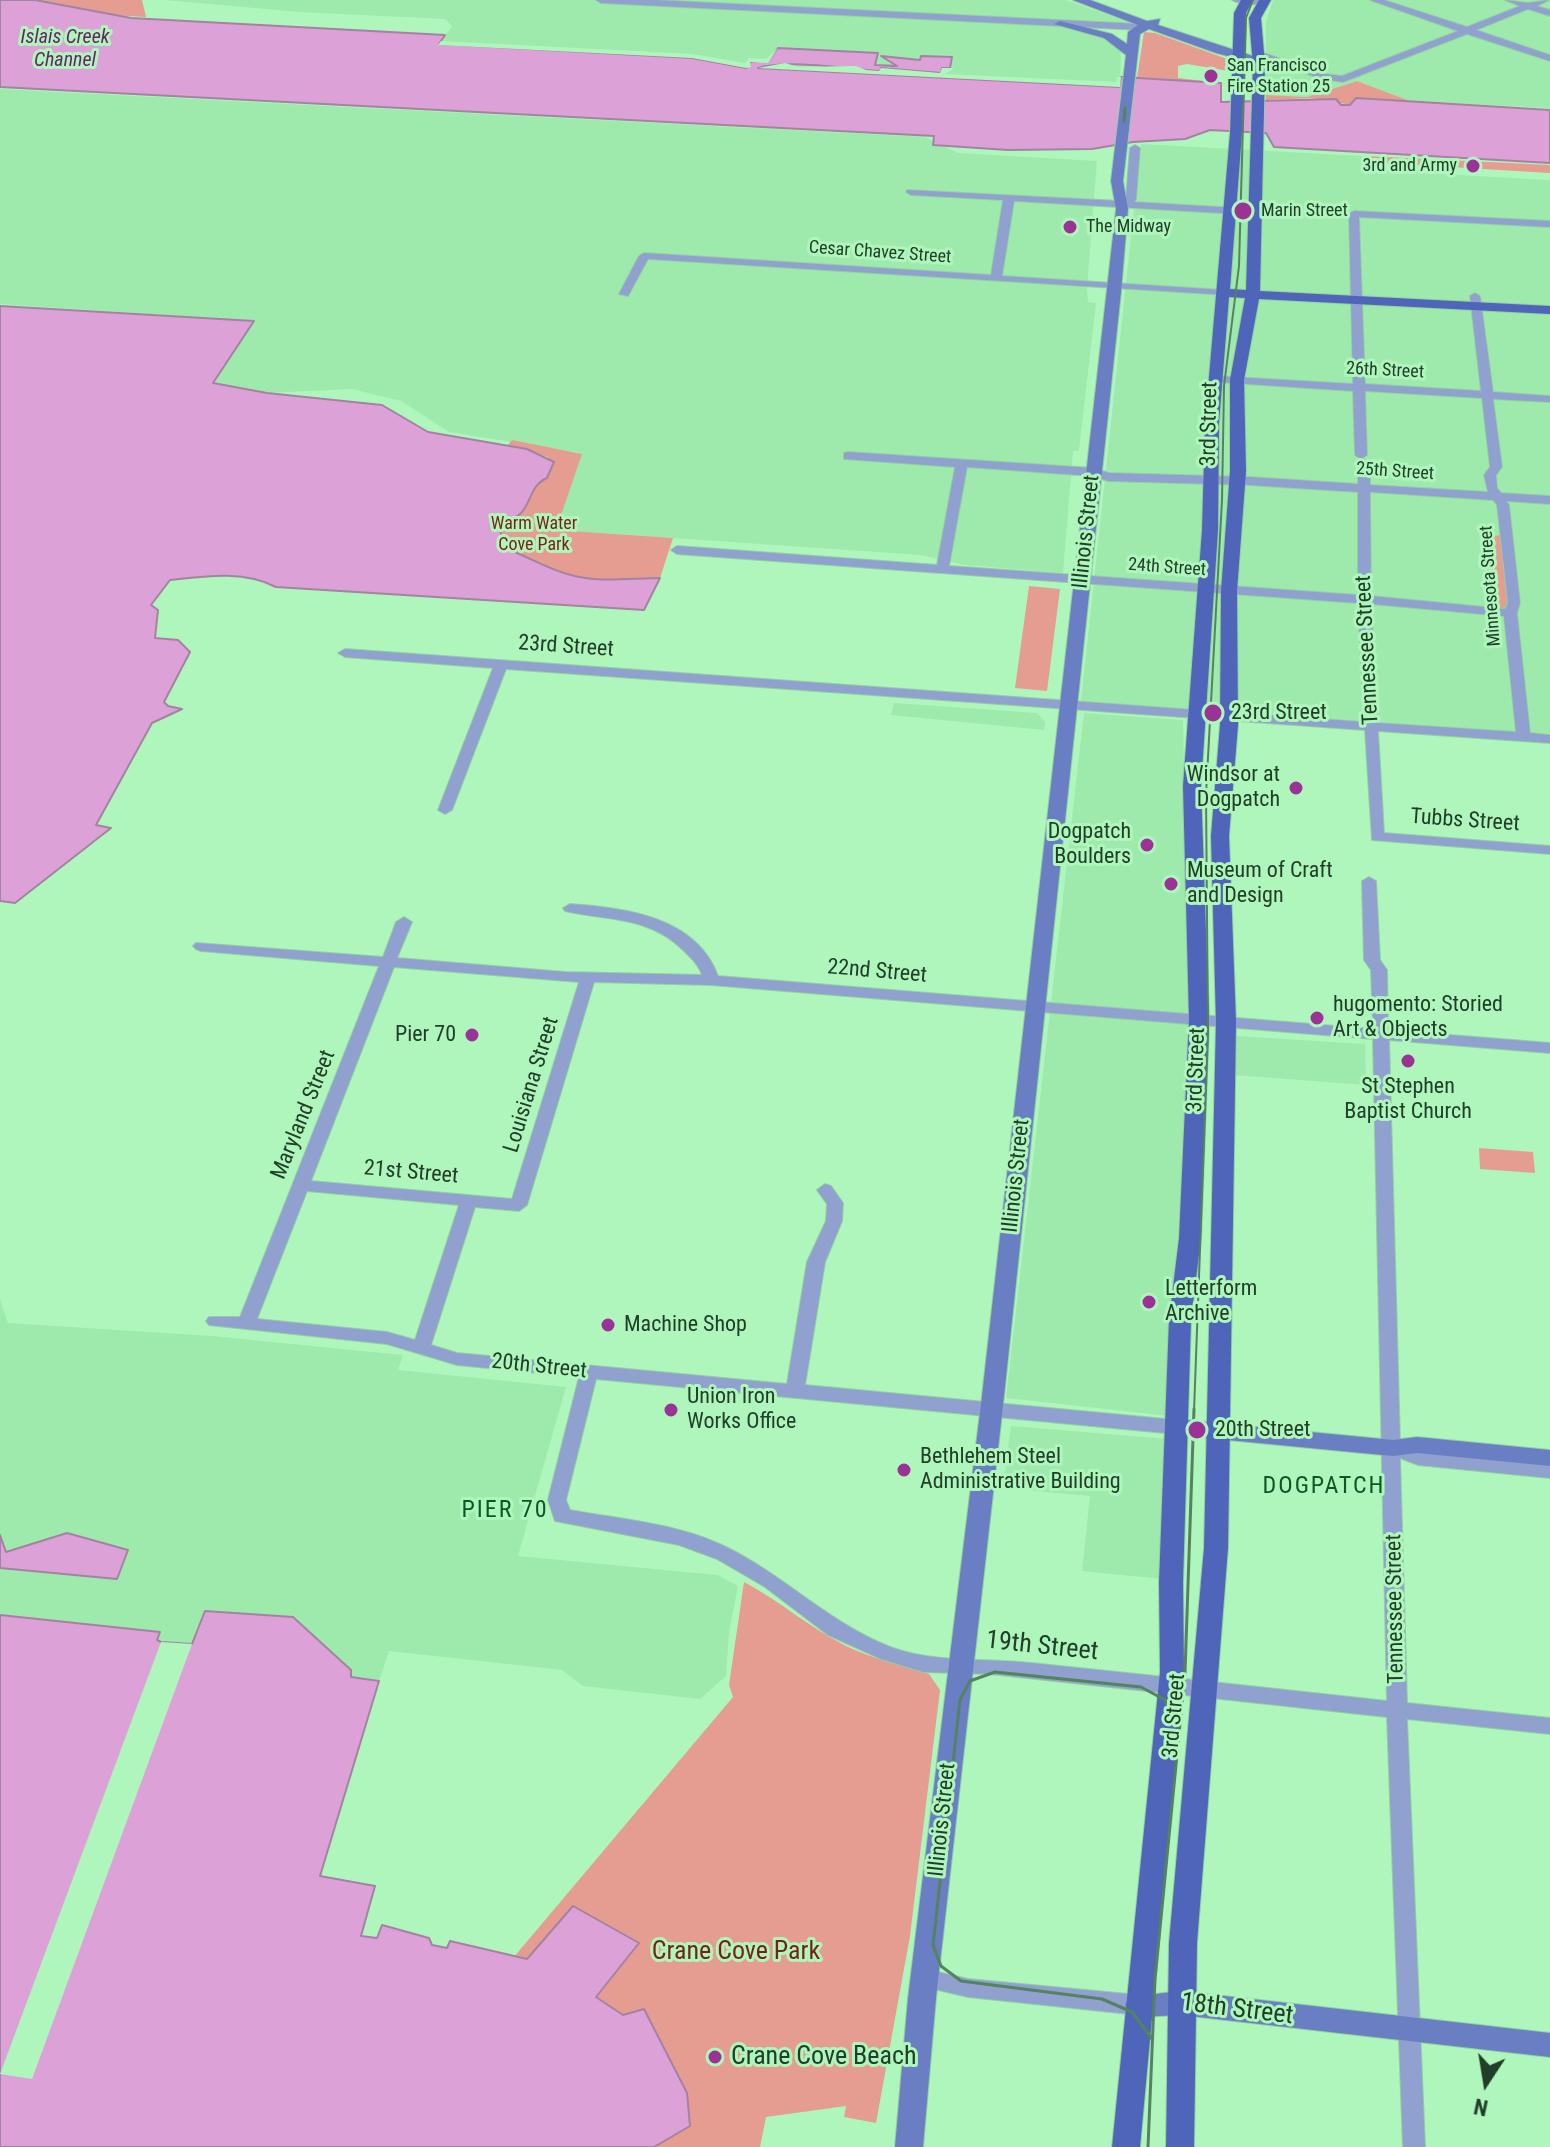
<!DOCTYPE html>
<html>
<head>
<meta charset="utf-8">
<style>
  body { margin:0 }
  #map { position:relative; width:1550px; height:2147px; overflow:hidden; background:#aff6bd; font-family:"Roboto Condensed",sans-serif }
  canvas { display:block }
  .north { position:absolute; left:1446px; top:2043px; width:80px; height:80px; -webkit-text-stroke:6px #aff6bd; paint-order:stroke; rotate:192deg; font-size:22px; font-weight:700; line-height:32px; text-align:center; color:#213e28 }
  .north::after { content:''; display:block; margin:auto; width:28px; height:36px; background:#213e28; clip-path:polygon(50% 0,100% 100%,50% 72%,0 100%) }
</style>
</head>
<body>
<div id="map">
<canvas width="1550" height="2147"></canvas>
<div class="north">N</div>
</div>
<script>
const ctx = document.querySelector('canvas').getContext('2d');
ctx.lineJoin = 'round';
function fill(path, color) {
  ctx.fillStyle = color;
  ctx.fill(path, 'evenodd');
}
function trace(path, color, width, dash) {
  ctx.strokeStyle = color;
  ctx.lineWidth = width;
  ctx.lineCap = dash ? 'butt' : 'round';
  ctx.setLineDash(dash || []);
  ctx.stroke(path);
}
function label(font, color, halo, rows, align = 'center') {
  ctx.font = font + ' "Roboto Condensed",sans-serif';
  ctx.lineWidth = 6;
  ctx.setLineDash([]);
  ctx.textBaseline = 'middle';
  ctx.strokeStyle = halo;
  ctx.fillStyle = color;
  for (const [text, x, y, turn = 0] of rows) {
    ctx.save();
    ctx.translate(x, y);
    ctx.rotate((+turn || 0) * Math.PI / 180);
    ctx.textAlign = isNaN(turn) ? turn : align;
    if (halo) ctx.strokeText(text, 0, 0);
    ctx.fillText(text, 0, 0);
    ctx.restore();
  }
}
const built = new Path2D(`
  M164,0H1066L1130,23H1085L1084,30L1111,39L1121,49L1120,87L746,68L692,58L438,45L452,26L445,19L299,12Z
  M1273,0H1550V108L1410,101L1357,81L1307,97L1266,95V22Z
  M0,89L925,137L958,153L1097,161L1087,288L1088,302L1096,303L1079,450L1073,451L1063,573L964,565L921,555L556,530L581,453L449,432L401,401L352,389L267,393L212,383L253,321L0,304Z
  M1141,144L1362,156L1367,170L1550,180V734L1081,701Z
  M894,703L1037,713L1045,722L1044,730L891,715Z
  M1084,713L1183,720L1189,1021L1169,1416L1006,1398Z
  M1235,1036L1365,1044L1366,1085L1234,1075Z
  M0,1299L8,1323L212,1336L403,1355L398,1370L566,1387L518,1556L717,1575L738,1586L729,1632L726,1676L700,1699L583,1686L562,1670L389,1651L379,1681L350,1677L293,1617L205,1611L192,1644L161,1642L157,1640L159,1632L0,1615V1568L116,1579L128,1551L67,1533L6,1552L0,1535Z
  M1011,1426L1168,1439L1163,1579L1082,1571L1090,1496L1003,1488Z`);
const green = new Path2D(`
  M35,0H142L146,17L109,15Z
  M1144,32L1155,33L1230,60L1229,71L1187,64L1178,66V78L1228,84L1137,78Z
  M1357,81L1410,101L1356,98L1351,105L1312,98L1266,100V95L1307,97Z
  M1366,156L1550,165V173L1367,162Z
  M512,440L582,454L556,530L673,538L660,578C632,578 598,583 571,575C547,569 529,557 507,549L500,531C504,521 512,521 518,513C529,501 531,485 547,478L548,457L507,446Z
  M1502,535L1511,603L1499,611H1491L1484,537Z
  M1029,586L1060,589L1047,691L1015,688Z
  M1479,1148L1533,1152L1535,1173L1480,1169Z
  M744,1582C780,1601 810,1628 846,1646C873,1659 901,1665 929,1674L940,1690L910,1936L876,2123L844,2117L846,2106L766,2117L760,2147H596L508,1964L733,1697L729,1685Z`);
const water = new Path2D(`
  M0,0H35L131,18L445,35L439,44L692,58L746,68L750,62L769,60L778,48L878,53L875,65L897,66L881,56L920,60L921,56L952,57L950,68H942L941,73L881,68L880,71C848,69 788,59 758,68L1119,87L1121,77L1221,83V102L1336,99L1341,105H1350L1356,98L1550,110V163L1274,147L1266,133L1210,130L1185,139L1133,142L1092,149L1008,150L933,145L934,136L0,87Z
  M0,306L254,321L213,383L267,393L382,405L428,432L527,449L554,462L547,478C529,486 532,503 520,514C512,521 505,520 500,531L507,549C529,557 547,569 571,575C598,583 632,578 660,578L644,610L276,587C244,570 205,576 170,580L151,605L158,610L155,638L178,640L190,652L164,702L168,706L182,709L152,723L96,825L111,828L15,903L0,901Z
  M67,1533L128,1550L117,1579L0,1568V1535L6,1552Z
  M205,1611L293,1617L351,1670V1677L379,1681L320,1876L375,1886L361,1936L377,1938L382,1925L429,1938L432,1945L447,1948L450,1941L527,1959L573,1906L639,1943L596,1997L623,2015L644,2009L687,2093L690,2126L654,2147H0V1615L160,1632L157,1640L161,1642L192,1644Z`);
const pier = new Path2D(`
  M441,41L692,54L745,63L749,58L766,59L778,48L768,63L750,62L751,67L746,68L692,58L438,45Z
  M785,63L799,67L856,66L866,70L879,71L881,68L940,73L942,68H954L945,74L1116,82L1117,77H1121L1120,87L758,68Z
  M161,1642L192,1644L32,2079L0,2074Z`);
const street = new Path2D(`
  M596,0H655L1140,24L1145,27L1140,30L601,3Z
  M1232,0H1268L1269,1C1261,6 1240,5 1232,0Z
  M1370,0H1384L1467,27L1520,6L1505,0L1528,3L1549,0L1537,6L1550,10V16L1528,9L1476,30L1550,55V61L1467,34L1343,82L1321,79L1253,54L1258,51L1325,74L1342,76L1458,31Z
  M1135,145L1140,148L1136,199L1134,202L1255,209L1260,212L1255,215L1014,201L1002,276L1224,290L1229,293L1228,295L648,259L628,296L619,294L639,256L644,253L991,275L1003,200L911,195L906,192L907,190L1120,201L1126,198L1130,148Z
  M1354,211L1550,221V227L1359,217L1365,384L1481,391L1470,296L1475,293L1480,296L1493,392L1550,396V402L1493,399L1502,467L1496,475L1497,488L1501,493L1550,496V504L1506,501L1509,505L1520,603L1517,613L1530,733L1550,735V743L1378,731L1384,833L1550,846V854L1372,840L1365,730L506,669L452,810L445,814L438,810L493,668L345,657L338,653L345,649L1364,722L1358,603L677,554L671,550L677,546L937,565L955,467L844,459V453L848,452L1093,468L1109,473L1249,477L1358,484V463L1364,459L1370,463V485L1488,492L1484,475L1490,467L1482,398L1365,391L1367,455L1361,459L1355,455L1353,391L1217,382L1211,379L1217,376L1353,384L1349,214ZM967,467L1092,476L1108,481L1249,485L1358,492V595L949,566ZM1370,492L1493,500L1497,505L1508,603L1505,609L1371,596ZM1371,604L1504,616L1516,732L1378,723Z
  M1369,877L1376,881L1380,960L1387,970L1388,1030L1550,1043V1053L1389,1040L1400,1443L1420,1451L1550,1464V1478L1418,1465L1400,1458L1407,1703L1550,1718V1734L1407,1719L1425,2147H1403L1387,1717L990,1674L923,1672L881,1659L828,1635L765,1587L717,1559L679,1545L555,1521L548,1500L579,1377L457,1365L387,1344L209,1325L206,1321L209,1317H240L379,966L201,951L196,949L193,946L196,943L383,957L396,922L404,917L412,922L397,958L565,972L702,975C699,965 691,958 683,950C649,916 608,921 565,911L563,908L570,904C624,908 696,916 718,976L1373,1029L1371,970L1364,960L1362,881ZM394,967L579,982L512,1199L311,1181ZM594,982L711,985L1373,1039L1387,1701C1268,1688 1150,1675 1031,1663C987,1658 935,1663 893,1648C834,1626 789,1580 734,1551C685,1524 624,1520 570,1510L566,1500L596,1379L1176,1434L1182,1432L1185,1427L1182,1422L1176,1420L805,1385L825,1262L842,1221L843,1203L831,1186L825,1184L817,1190L827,1204L826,1221L807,1262L787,1384L457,1353L431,1345L475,1207L519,1211L527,1205ZM307,1191L459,1205L415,1340L387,1332L257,1319Z
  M925,1969L968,1979L1139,1995L1147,1998L1150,2005L1147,2012L1139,2015L968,1997L917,1985L914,1978L917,1971Z`);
const secondary = new Path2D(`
  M1073,0H1090L1147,21L1160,19L1158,25L1265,60L1259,64L1216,53L1149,29L1140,34L1123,181L1128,209L1121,292L1004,1396L936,1998L923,2147H895L908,1998L982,1396L1116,209L1111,181L1126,55L1104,38L1054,24L1060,21L1112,34L1127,44L1128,32L1138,25Z
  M1176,1419L1393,1440L1417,1437L1550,1450V1466L1417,1453L1393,1456L1176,1435L1168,1433L1165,1427L1168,1421Z
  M1181,1991L1550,2033V2057L1181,2015L1139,2017L1129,2013L1125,2005L1129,1997Z`);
const primary = new Path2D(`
  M1241,0H1253L1246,13L1242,133L1230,289L1246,290L1253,65L1249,18L1259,0H1271L1261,18L1265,65L1260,291L1550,306V314L1259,299L1244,380L1246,471L1237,591L1238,725L1229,836L1236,1022L1228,1548L1197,1943L1194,2147H1166L1169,1943L1204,1548L1216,1022L1211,836L1220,725L1221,591L1230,471V380L1245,298L1229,297L1219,423L1218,530L1201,786L1209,1020L1201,1238L1191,1320L1183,1582L1184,1672L1140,2147H1112L1160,1672L1159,1582L1169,1320L1179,1238L1189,1020L1183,786L1202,530L1205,423L1230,133L1234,13Z`);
const tramFar1 = new Path2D(`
  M1194,1411L1208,1034L1206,794L1222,500L1224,386L1239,266L1246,18L1253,0`);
const tram = new Path2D(`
  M1152,2039L1132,2012L1102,1999L961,1981L941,1966L933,1945L960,1700L970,1681L995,1672L1141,1687L1165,1700L1177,1725
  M1148,2147L1155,1979L1185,1673L1194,1409`);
const rail = new Path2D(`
  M1124,121L1125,108`);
const markers = [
  [1211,76,8,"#9b3396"],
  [1473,166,8,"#9b3396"],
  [1243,211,10,"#9b3396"],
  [1070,227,8,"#9b3396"],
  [1213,713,10,"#9b3396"],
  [1296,788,8,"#9b3396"],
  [1147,845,8,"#9b3396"],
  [1171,884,8,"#9b3396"],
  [1317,1018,8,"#9b3396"],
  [472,1035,8,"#9b3396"],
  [1408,1061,8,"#9b3396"],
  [1149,1302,8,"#9b3396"],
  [608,1325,8,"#9b3396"],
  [671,1410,8,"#9b3396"],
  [1197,1430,10,"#9b3396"],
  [904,1470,8,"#9b3396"],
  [715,2057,8,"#9b3396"]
];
const farPoinames = [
  ["San Francisco",1227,66],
  ["Fire Station 25",1227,87],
  ["3rd and Army",1457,166,"right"],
  ["Marin Street",1261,211],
  ["The Midway",1086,227]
];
const farStreetnames = [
  ["Cesar Chavez Street",880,253,4],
  ["26th Street",1385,371,3],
  ["25th Street",1395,472,4],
  ["24th Street",1167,568,4],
  ["Minnesota Street",1491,586,-94]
];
const farParknames = [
  ["Warm Water",534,524],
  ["Cove Park",534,545]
];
const farWaternames = [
  ["Islais Creek",65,38],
  ["Channel",65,61]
];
const streetNames = [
  ["3rd Street",1210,424,-89],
  ["Illinois Street",1087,532,-84],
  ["23rd Street",566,647,4],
  ["Tennessee Street",1368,650,-93],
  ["Tubbs Street",1465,821,4],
  ["22nd Street",877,972,5],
  ["3rd Street",1197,1070,-88],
  ["Louisiana Street",532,1085,-73],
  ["Maryland Street",304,1115,-68],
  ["21st Street",411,1173,5],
  ["Illinois Street",1017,1176,-84],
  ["20th Street",539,1367,6],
  ["Tennessee Street",1396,1609,-91],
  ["3rd Street",1175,1716,-85],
  ["Illinois Street",943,1820,-84]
];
const poiNames = [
  ["23rd Street",1231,713],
  ["Windsor at",1280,775,"right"],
  ["Dogpatch",1280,800,"right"],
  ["Dogpatch",1131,832,"right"],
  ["Boulders",1131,857,"right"],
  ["Museum of Craft",1187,871],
  ["and Design",1187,896],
  ["hugomento: Storied",1333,1005],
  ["Art & Objects",1333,1030],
  ["Pier 70",456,1035,"right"],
  ["St Stephen",1408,1087,"center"],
  ["Baptist Church",1408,1112,"center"],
  ["Letterform",1165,1289],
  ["Archive",1165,1314],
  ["Machine Shop",624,1325],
  ["Union Iron",687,1397],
  ["Works Office",687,1422],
  ["20th Street",1215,1430],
  ["Bethlehem Steel",920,1457],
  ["Administrative Building",920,1482]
];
const neighbourhoodNames = [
  ["DOGPATCH",1324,1487],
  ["PIER 70",505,1511]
];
const nearStreetnames = [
  ["19th Street",1042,1647,6],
  ["18th Street",1237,2010,7]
];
const nearParknames = [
  ["Crane Cove Park",736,1952]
];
const nearPoinames = [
  ["Crane Cove Beach",731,2057]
];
fill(built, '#9eeaad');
fill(green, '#e49d90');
fill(water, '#dca1d6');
trace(water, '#a483a2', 2);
fill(pier, '#aff6bd');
trace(street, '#93d19f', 2);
trace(secondary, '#93d19f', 2);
trace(primary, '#93d19f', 2);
fill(street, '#90a0cf');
fill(secondary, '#6a7fc3');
fill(primary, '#4f65b9');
trace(tramFar1, '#55825f', 2);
trace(tram, '#55825f', 3);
trace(rail, '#55825f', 3);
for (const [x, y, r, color] of markers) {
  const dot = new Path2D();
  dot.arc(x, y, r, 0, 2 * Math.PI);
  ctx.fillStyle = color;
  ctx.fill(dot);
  trace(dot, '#aff6bd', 3);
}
label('18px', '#213e28', '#aff6bd', farPoinames, 'left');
label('18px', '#213e28', '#aff6bd', farStreetnames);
label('18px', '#7a1f15', '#aff6bd', farParknames);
label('italic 20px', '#672464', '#aff6bd', farWaternames);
label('22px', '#213e28', '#aff6bd', streetNames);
label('22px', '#213e28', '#aff6bd', poiNames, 'left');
ctx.letterSpacing = '2px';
label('24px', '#0a5727', '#aff6bd', neighbourhoodNames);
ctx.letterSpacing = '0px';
label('26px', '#213e28', '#aff6bd', nearStreetnames);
label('26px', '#7a1f15', '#aff6bd', nearParknames);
label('26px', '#213e28', '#aff6bd', nearPoinames, 'left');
</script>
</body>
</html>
